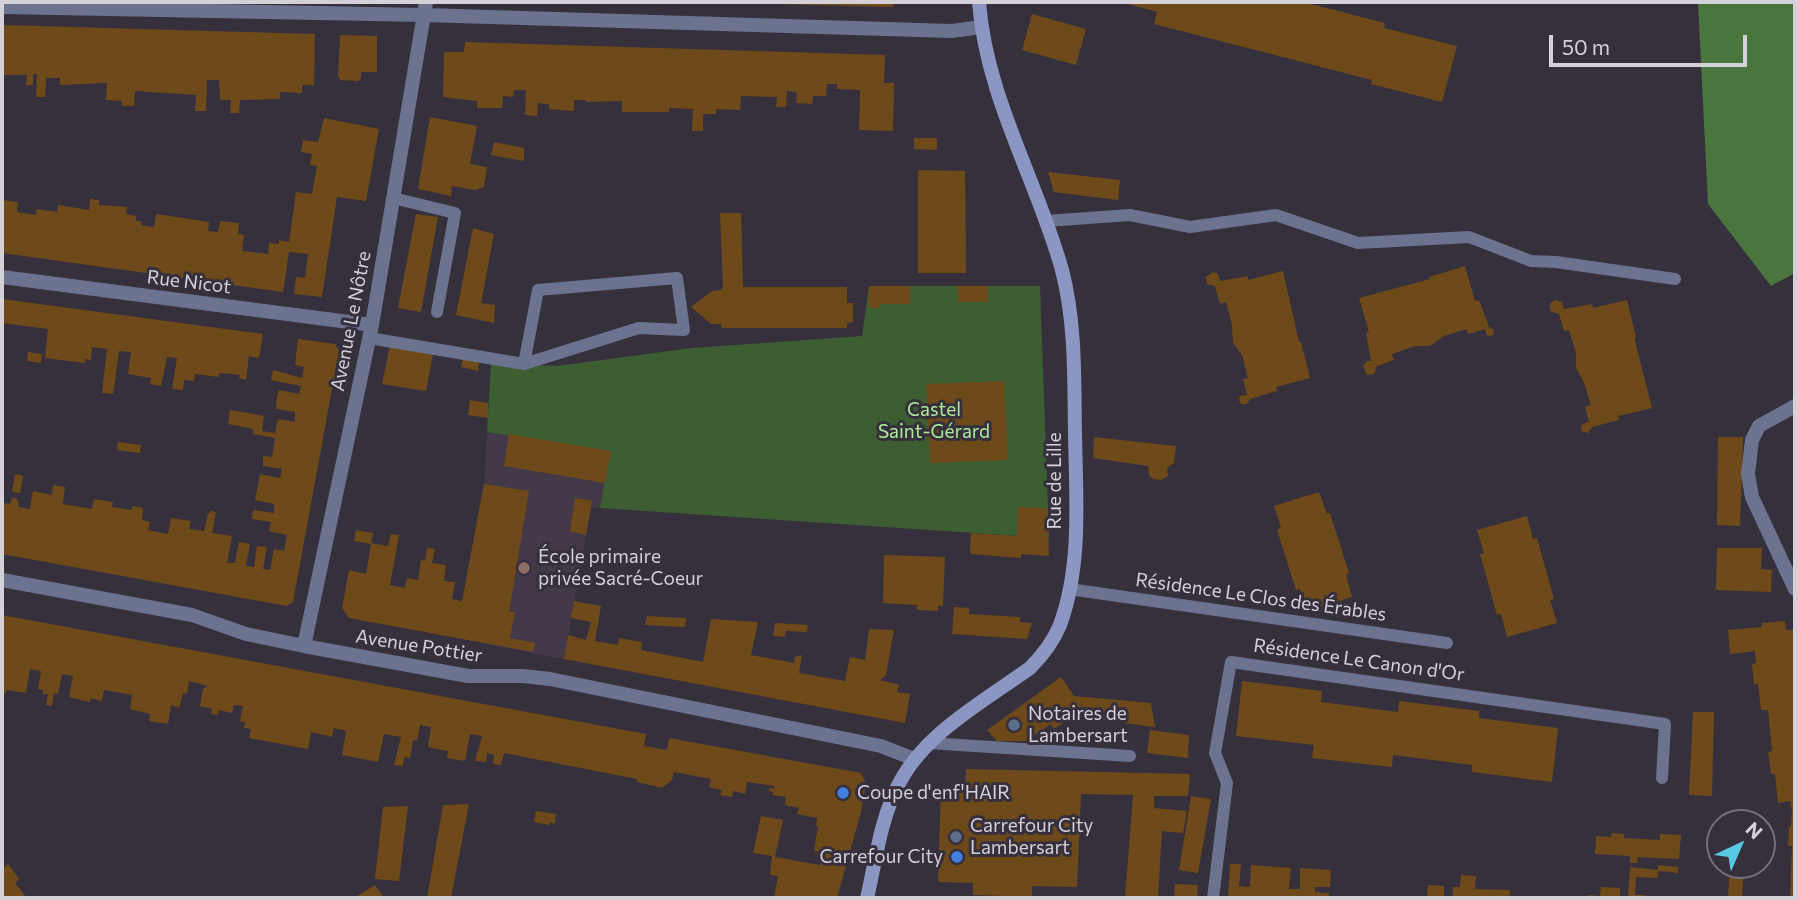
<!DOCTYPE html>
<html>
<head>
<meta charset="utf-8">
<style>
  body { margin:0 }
  #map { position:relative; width:1797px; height:900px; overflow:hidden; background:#36303c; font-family:Commissioner,sans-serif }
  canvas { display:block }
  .frame { position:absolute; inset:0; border:4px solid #d5d1d9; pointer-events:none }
  .north { position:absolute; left:1706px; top:809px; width:70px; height:70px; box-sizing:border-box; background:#36303c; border:2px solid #76707b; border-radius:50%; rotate:44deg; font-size:19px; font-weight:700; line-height:28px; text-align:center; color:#d5d1d9 }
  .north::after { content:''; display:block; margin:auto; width:24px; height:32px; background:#57c9e2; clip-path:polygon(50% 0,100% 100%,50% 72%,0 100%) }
  .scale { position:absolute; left:1549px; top:35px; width:198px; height:32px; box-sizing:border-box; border:4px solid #d5d1d9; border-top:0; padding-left:9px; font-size:21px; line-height:24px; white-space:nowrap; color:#d5d1d9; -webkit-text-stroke:5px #36303c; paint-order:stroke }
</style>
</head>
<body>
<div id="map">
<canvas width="1797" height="900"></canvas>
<div class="frame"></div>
<div class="north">N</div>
<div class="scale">50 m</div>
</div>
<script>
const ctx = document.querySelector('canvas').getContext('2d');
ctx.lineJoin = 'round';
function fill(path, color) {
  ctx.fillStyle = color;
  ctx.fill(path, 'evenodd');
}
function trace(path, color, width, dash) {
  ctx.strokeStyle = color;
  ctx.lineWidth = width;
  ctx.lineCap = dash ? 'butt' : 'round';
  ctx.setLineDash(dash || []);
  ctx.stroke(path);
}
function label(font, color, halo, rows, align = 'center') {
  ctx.font = font + ' Commissioner,sans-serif';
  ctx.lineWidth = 6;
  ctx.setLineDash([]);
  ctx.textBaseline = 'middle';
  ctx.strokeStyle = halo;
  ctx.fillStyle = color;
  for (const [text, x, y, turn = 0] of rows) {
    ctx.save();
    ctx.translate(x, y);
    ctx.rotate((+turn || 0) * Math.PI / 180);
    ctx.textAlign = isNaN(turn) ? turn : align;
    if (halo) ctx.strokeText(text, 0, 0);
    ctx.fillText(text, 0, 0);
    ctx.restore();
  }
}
const education = new Path2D(`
  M487,432L611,451L600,508H591L564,659L456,638L484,484Z`);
const green = new Path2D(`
  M869,286H1040L1049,538L600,508L610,451L487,432L491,364L557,366L692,348L862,336Z`);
const forest = new Path2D(`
  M1698,2H1795V273L1771,286L1708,204Z`);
const building = new Path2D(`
  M778,2H893V7L778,4Z
  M1121,2H1303L1385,23L1384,28L1457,46L1442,102L1371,84L1372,80L1154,24L1157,12Z
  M1032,14L1086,29L1076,65L1022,50Z
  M2,25L315,34L314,85H302V93L280,92V99L240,100L239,113H230L231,100H220L219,80H207L206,111H195L196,95L135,91L134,106H122V101L106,100L107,83L60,85V78H46L45,97H36L37,74H33V85H26L27,75H2Z
  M340,35L377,36V72H361V78L358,81L341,80L338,77Z
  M465,42L885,55L884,83H894L893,131L859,130L860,90L837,89V84H827L826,96H813L812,104L796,103L797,92L787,91L786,107H776L777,97L741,96L740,110L716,109V114H703V131H692L693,109L669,108V112H622V101L586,102V100H574V111L549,109V104L538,103L537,116L525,115L526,90H514L513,97L503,96L502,108H477V101L443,97L444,52H464Z
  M430,117L477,126L470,164L487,167L484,187L475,190L452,186L451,196L418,189Z
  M324,118L379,129L366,201L337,197L322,297L294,294L296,277L305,278L308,254L289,252L283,292L2,253V200L18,202L17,212L36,215L37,209L57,212L58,205L89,210L90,199L99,200V205L127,207L126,214L136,216V221H141V225L154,227L156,214L209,222L208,231L218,232L220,221L239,223L238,234L244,235L242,251L268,254L269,243L279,244V240L289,242L296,192L312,194L317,166L310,165L312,154L301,152L303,140L318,142Z
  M914,138H937V150L914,149Z
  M494,142L524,148V161L491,155Z
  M918,170L965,171L966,273H918Z
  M1048,172L1120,180L1118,200L1054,192Z
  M720,213H741L743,287H847V303H853V322L847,323V328H722L721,324H711L691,307L712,291L721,290L723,287Z
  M416,214L438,217L421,312L398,308Z
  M473,228L494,234L481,303L495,305L494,323L456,315Z
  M1465,266L1475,301L1479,300L1489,327L1494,330L1493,335L1487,337L1485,329L1468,334L1467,329L1444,336L1430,346H1415L1392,354L1394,360L1377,366L1374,374L1367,375L1363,366L1367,361H1371L1366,333L1369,332L1359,298L1430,279L1429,277Z
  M1283,271L1299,342H1301L1310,378L1276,387L1277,391L1250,399L1247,404H1241L1239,400L1240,396L1247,395L1243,379L1248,378L1242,355L1233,343L1232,325L1226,302L1220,304L1215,286L1207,284L1206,277L1213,272L1218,274L1220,281L1248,276V280Z
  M869,286H910V304H880V308H869Z
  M957,286H987L988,302H958Z
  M2,299L263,334L259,358L249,356L246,380L239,378L240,375L233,374L219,373V377L195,374L194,381L184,380L183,390L172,389L177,358L167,357L161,386L150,384L151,378L128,374L131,352L119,351L113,394L102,393L107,349L92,347L91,360L85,359V363L45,358L48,329L2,323Z
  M1556,300L1562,302L1564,309L1592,304L1593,308L1627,300L1636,337H1634L1652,408L1618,416L1619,420L1592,427L1588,433L1581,431L1582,424L1589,422L1585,407L1591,405L1584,383L1576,368V353L1569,330L1564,331L1559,314L1550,311V303Z
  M298,339L335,344L339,351L293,602L287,606L2,554V503L10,504L12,498H17V501H19L18,507L30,509L33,491L52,495L53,485L65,487L63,504L92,509L94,499L113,502L112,507L132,510V506L143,508L142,520L150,522L148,530L168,534L171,518L191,521L189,529L204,531L208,514L211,511L216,512L212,533L232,536L227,563H235L239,542L250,544L246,566L254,567L257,546L267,547L263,569L270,570L274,549L284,551L287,535L269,531L271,522L252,519L253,510L274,513V504L255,500L260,474L280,478L282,469L263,466V456L272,457L275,438L253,434V429L228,424L230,410L264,416L262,431L275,433L278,419L295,422V412L276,409L277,397L279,390L299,394L301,386L271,380L273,370L302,378L304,367L295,365Z
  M390,345L433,354L426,391L382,384Z
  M28,352L42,354L41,363L27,361Z
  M463,359L479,362L478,371L461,367Z
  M1004,381L1008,460L930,463L926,384Z
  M470,400L488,403V418L468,415Z
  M509,434L611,451L605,483L504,466Z
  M1094,437L1176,446L1174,463L1167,468L1168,476L1161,480L1153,479L1149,475L1148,466L1093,458Z
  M1718,437H1743L1740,526L1717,525Z
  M118,442L141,445L140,453L117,450Z
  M15,474L23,476L20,493L12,492Z
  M484,484L529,491L509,612H515L510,638L535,643L533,652L349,618L342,608L349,570L366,574L371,544L354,541L356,530L373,533L371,543L388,546L391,534L399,535L390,585L405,588L407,578L418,580L421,560L425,561L427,548L435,549L432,563L446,565L444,581L455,582L452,599L462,601Z
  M1319,492L1327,514L1330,513L1349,573L1346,575L1352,597L1307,611L1300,589L1296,590L1277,530L1281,528L1274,506Z
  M575,498L592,501L586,535L570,531Z
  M1018,507L1047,508L1049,556L1021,554V558L970,554L971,533L1017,536Z
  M1527,516L1533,539L1537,538L1554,599L1550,600L1557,623L1507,637L1501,614L1497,615L1480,554L1484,553L1477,530Z
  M1717,548H1762L1761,569L1772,570L1771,592L1716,590Z
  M884,555L945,557L943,606H938V611L917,610V605L883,603Z
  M574,601L601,606L595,641L618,645L619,638L642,642L641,650L703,662L711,619L758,622L751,655L794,663L795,657L802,655L799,673L845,681L850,657L865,660L869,629L894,630L886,675L880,680L899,685L897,692L910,694L905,723L564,659L568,635L586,640L591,622L571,618Z
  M954,607L969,608V614L1020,617V622L1032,623L1027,639L952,634Z
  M2,615L646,734L644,746L667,750L669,738L861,773L866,783L861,812L837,898H774L778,876L770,875L772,856L753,853L761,816L783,820L775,857L820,865L823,852L814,851L818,826H816L817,818L797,814L799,808L785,805L786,797L772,795L773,792L769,791V788L774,789V786L747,782L745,794L733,791L732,797L720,795L722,790L709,787L711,779L674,772L672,780L662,788L637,782V779L504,753L501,765L493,764L494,755L487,753L486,762L475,761L482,736L470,734L465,761L447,758L448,751L428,747L431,727L420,725L417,741L413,740L410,758L404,757L403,766L394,765L401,737L384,734L378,762L342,755L346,731L334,728L332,737L311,732L308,749L249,738L251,729L244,728L245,722L240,721L243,706L234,705L232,713L219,710L218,715L211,714L212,709L200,706L203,689L208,686L189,681L187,694L183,693L179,708L171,705L168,724L149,721L150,714L130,709L132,695L104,690L102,701L90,698V702L69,697L73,676L62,674L58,694L54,693L52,706L46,705L48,694H43V690L38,689L41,671L30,669L26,693L6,690V693H2Z
  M647,616L686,618L685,627L645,625Z
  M1785,621L1786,630H1794L1795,639V898H1790L1792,846H1788L1789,826H1791L1792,812L1790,801L1778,803L1775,774H1771L1768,752L1772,751L1768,710H1761L1758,684H1754L1752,664L1756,663L1755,651L1730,654L1728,630L1762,627V623Z
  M775,623L808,625L807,632L786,631L785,637L773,636Z
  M1061,677L1074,696L1151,703L1155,727L1070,716L1071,711L1059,719L1063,723L1054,729L1051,724L1031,737V741H997L987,730Z
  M1242,681L1322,691L1321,702L1398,712L1399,701L1479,711V718L1558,728L1552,782L1472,772V765L1393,755L1392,767L1312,758L1314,745L1236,736Z
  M1693,712H1714L1712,796L1689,795Z
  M1150,730L1189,735L1188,758L1147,753Z
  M966,769L1190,774L1188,796H1154V808L1187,811L1183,833L1162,831L1158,898H1125L1133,795L1081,794L1077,887L1032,886V897L973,895V883L938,882L941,790L965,791Z
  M1191,796L1211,799L1198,873L1179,870Z
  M469,804L451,898H427L443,805Z
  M408,806L399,881L375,879L383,807Z
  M536,811L556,814L555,824L550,822L549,825L534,822Z
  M1612,833L1624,834V838L1660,840V834L1681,835L1679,859L1638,857L1637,863H1630V856L1595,854L1596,836L1611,837Z
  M8,864L19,879L15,883L27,898H2V869Z
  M1230,864H1241L1239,886L1250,887L1251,865L1291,868L1289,889H1300V868L1331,870L1330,887H1315V892L1329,893V898H1228Z
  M1658,865L1678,867V873L1658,871V878L1636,877L1635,895H1645V898H1628L1630,867L1658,870Z
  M1730,865H1744L1742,898H1728Z
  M1461,875L1476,876L1475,889L1510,890V898H1453V887H1460Z
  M1175,884L1198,885L1197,898H1174Z
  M375,885L384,898H354Z
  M1428,885L1444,886V898H1427Z
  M1601,887L1620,888V898H1587L1588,895L1600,896Z`);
const lane = new Path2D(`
  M393,198L455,213L437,312
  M1046,221L1130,215L1190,227L1276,215L1358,243L1469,237L1531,261L1556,262L1675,279
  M369,338L524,364L639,328L684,330L677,278L538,290L524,364
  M1069,589L1447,643
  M929,743L1130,756
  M1213,898L1227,783L1215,753L1231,662L1665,724L1662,778`);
const street = new Path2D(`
  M2,7L424,15L952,31L981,27
  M2,277L372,325
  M1795,406L1759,426L1752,440L1748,474L1752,497L1795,589
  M2,580L192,615L246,634L304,646L468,676H523L550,679L881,746L914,759
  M304,646L372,325L426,2`);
const secondary = new Path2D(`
  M867,898C876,859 881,815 901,780C927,732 987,699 1030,668C1043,655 1053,642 1060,625C1082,565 1076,497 1075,434C1074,379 1076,324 1062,270C1037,180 986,97 979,2`);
const markers = [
  [524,568,7,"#8d6e63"],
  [1014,725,7,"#5c6f8a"],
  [843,793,7,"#3f7fe0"],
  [956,837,7,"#5c6f8a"],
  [957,857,7,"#3f7fe0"]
];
const streetNames = [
  ["Rue Nicot",189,282,7],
  ["Avenue Le Nôtre",351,321,-79],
  ["Rue de Lille",1055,481,-90],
  ["Résidence Le Clos des Érables",1261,597,8],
  ["Avenue Pottier",419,646,9],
  ["Résidence Le Canon d'Or",1359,660,8]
];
const parkNames = [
  ["Castel",934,410],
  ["Saint-Gérard",934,432]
];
const poiNames = [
  ["École primaire",538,557],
  ["privée Sacré-Coeur",538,579],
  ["Notaires de",1028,714],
  ["Lambersart",1028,736],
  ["Coupe d'enf'HAIR",857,793],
  ["Carrefour City",970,826],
  ["Lambersart",970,848],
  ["Carrefour City",943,857,"right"]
];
fill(education, '#443948');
fill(green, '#3d5e33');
fill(forest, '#4a753c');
fill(building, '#6e4a1a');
trace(lane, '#6b738f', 12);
trace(street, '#6b738f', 14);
trace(secondary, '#8b96c2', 14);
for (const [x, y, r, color] of markers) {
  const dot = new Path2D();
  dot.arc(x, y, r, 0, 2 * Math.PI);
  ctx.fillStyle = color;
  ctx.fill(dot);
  trace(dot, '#36303c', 2.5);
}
label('19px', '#d5d1d9', '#36303c', streetNames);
label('19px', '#acec99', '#36303c', parkNames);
label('19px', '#d5d1d9', '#36303c', poiNames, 'left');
</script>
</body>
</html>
